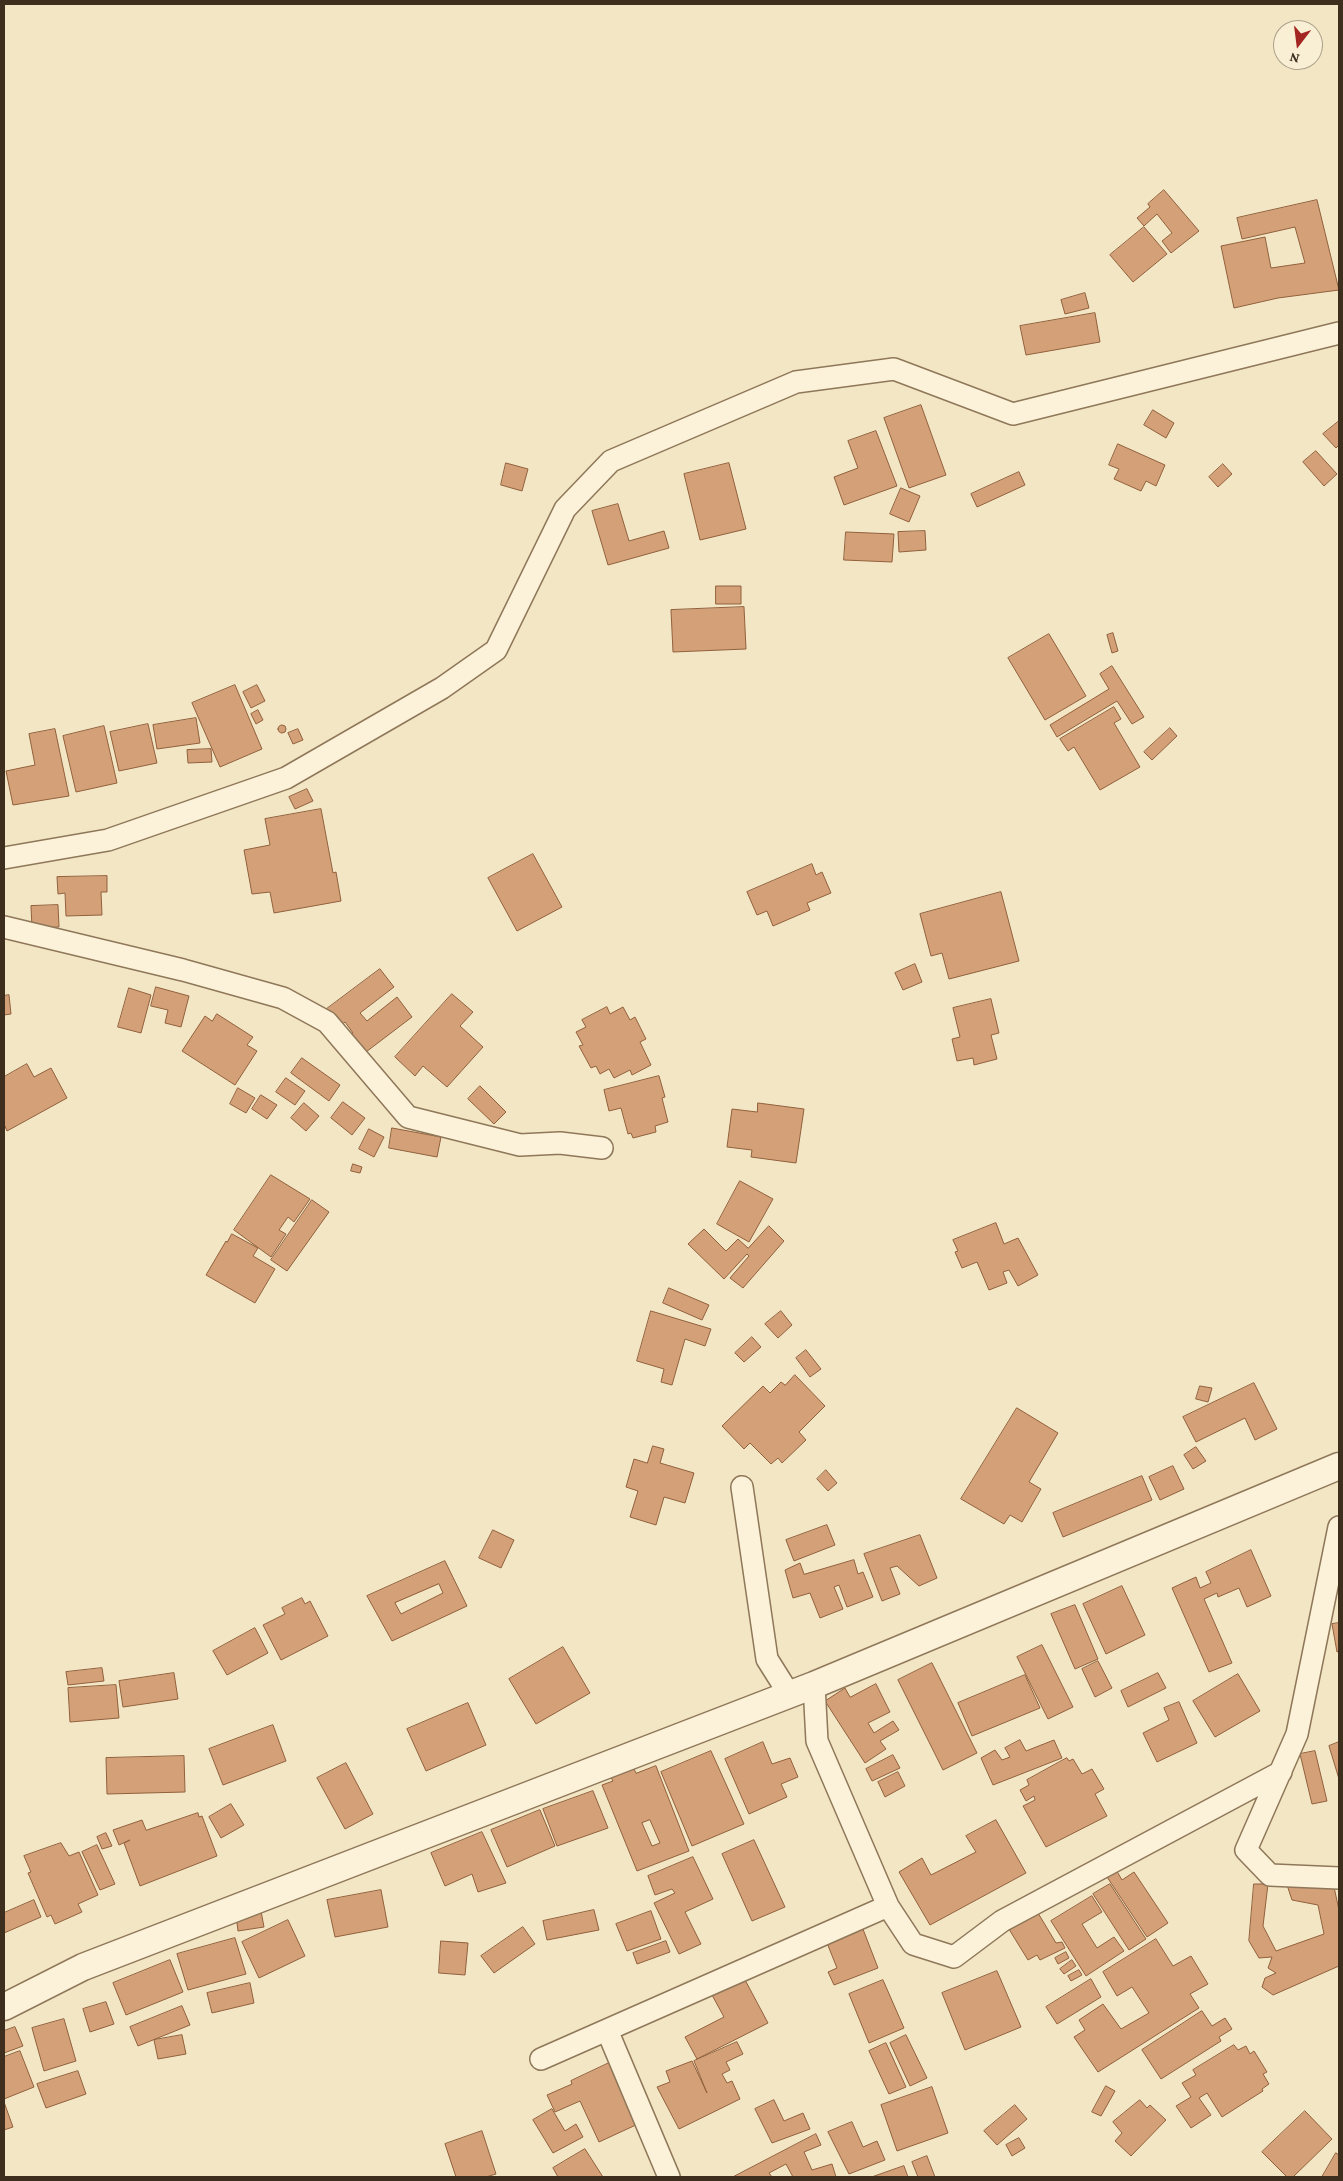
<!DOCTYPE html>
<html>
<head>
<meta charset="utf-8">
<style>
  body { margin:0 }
  #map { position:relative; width:1343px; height:2181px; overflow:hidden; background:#f2e6c5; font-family:"Crimson Pro",serif }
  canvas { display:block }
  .frame { position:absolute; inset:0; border:5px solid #3e2e1e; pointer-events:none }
  .north { position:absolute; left:1273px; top:20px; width:50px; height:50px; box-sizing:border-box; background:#f9efd5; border:1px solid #aea28c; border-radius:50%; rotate:195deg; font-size:14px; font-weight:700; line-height:20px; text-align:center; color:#3e2e1e }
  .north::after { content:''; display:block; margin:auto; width:18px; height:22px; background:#a42623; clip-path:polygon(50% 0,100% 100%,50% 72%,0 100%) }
</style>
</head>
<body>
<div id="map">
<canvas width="1343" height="2181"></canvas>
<div class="frame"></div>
<div class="north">N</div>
</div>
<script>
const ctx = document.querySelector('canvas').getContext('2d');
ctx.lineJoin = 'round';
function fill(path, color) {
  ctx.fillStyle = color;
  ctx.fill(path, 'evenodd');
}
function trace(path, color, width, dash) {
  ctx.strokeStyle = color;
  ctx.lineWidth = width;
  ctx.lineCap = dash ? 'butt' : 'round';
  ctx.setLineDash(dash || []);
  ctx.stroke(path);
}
const building = new Path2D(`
  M1164,190L1199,231L1171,253L1162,241L1172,233L1157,214L1144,226L1137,218L1150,207L1148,204Z
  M1317,200L1339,290L1278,298L1234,308L1221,246L1265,237L1271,268L1305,263L1295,227L1242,239L1237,218Z
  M1144,227L1167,254L1133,282L1110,255Z
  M1085,293L1089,308L1065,314L1061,300Z
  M1095,313L1100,342L1026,355L1020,326Z
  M921,405L946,475L909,488L884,418Z
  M1153,410L1174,423L1166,438L1144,425Z
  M1339,421V445L1336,448L1323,434Z
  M876,431L897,486L844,505L834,477L858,468L848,441Z
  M1118,444L1165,465L1156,486L1146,481L1141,491L1114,479L1119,469L1109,465Z
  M1316,451L1337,474L1324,486L1303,462Z
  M506,463L528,469L522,491L501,485Z
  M729,463L746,529L700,540L684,474Z
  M1223,464L1232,474L1218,487L1209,477Z
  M1019,472L1025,485L977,507L971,494Z
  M901,488L920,496L909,522L890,514Z
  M618,504L629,541L664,531L669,548L608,565L592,511Z
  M925,531L926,550L899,552L898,532Z
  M846,532L894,534L892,562L844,560Z
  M716,586H741V604H716Z
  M744,607L746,649L673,652L671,610Z
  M1113,633L1118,651L1112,653L1107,635Z
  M1049,634L1086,696L1045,720L1008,658Z
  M1112,666L1144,717L1132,724L1117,701L1057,737L1050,725L1109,689L1100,674Z
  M235,685L262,749L220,767L192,703Z
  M257,685L265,701L251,708L243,692Z
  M1114,707L1121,719L1114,723L1140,767L1100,790L1074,747L1068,751L1060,739Z
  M258,710L263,720L256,724L251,714Z
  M196,718L200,743L157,749L153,725Z
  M148,724L157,763L119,771L110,732Z
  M278 729a4 4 0 1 1 8 0a4 4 0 1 1-8 0Z
  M104,726L117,783L76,792L63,736Z
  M1170,728L1177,736L1152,760L1144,752Z
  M55,729L69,796L13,805L6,771L35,765L29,734Z
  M298,729L303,740L293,744L288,733Z
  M211,749L212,762L188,763L187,750Z
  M307,789L313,801L295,809L289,797Z
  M321,809L333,873L336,872L341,901L274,913L270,892L252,894L244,850L270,845L265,819Z
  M533,854L562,907L517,931L488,878Z
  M812,864L816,875L822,872L831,893L807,903L810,910L773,926L767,911L757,915L747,892Z
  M107,876V892H101L102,915L66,916L65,893L58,894L57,877Z
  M1001,892L1019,961L949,979L942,953L931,956L920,914Z
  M58,905L59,927L32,928L31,906Z
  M915,964L922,982L903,990L895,973Z
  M380,969L394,987L360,1013L367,1021L397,997L412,1017L362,1055L348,1037L353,1033L345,1022L338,1028L324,1011Z
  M156,987L189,996L181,1027L165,1023L168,1010L151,1006Z
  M129,988L151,995L141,1033L118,1027Z
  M452,994L473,1012L460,1026L483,1047L447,1087L423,1066L415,1076L395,1057Z
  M9,995L11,1014L4,1015V996Z
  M991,999L999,1033L991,1035L997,1059L974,1065L973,1058L957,1061L952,1039L960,1037L953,1008Z
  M607,1007L610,1014L623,1007L630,1020L635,1017L646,1039L640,1042L651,1065L632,1075L630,1070L614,1078L609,1069L600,1074L596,1066L591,1068L579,1046L583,1045L576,1032L586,1027L582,1020Z
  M217,1014L253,1037L247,1045L257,1051L235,1085L182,1051L205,1016L212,1021Z
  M302,1058L340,1085L329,1101L291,1073Z
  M27,1064L34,1077L51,1068L67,1098L7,1131L4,1124V1077Z
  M659,1076L665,1097L662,1098L668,1122L655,1126L656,1132L633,1138L631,1133L628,1134L621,1108L609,1111L604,1090Z
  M286,1078L305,1091L295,1105L276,1092Z
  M480,1086L506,1112L494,1124L468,1099Z
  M238,1088L255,1098L246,1113L230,1104Z
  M261,1095L277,1105L267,1119L252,1109Z
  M343,1102L365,1118L352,1135L331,1118Z
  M304,1103L319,1116L306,1131L291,1118Z
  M758,1103L804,1109L796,1163L751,1157L752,1150L727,1147L732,1109L757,1112Z
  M392,1128L441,1137L437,1157L389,1148Z
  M369,1129L384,1137L374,1157L359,1149Z
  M353,1164L362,1167L360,1173L351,1171Z
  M271,1175L310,1199L294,1222L288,1217L279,1230L286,1234L271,1257L234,1230Z
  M740,1181L773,1199L749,1242L717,1224Z
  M312,1200L329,1212L287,1271L271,1260Z
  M996,1223L1004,1244L1018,1238L1038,1275L1018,1286L1009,1270L1003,1272L1007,1283L989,1290L977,1262L962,1268L955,1252L958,1251L953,1240Z
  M769,1226L784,1241L743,1288L730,1278L749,1256L747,1254L724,1279L688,1244L704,1229L726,1251L738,1239L748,1248Z
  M232,1234L258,1248L253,1256L275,1269L255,1303L206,1275L226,1241L227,1242Z
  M669,1288L709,1305L702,1320L663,1303Z
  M651,1311L711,1329L705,1346L685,1339L672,1385L661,1382L664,1369L637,1361Z
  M781,1311L792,1325L778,1338L765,1324Z
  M752,1337L761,1347L744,1362L735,1353Z
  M806,1350L821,1369L810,1377L796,1358Z
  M795,1375L825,1406L799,1432L806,1440L782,1463L778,1458L771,1464L750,1443L744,1449L722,1426L763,1386L770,1393L781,1382L785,1385Z
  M1254,1383L1277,1429L1255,1440L1245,1418L1196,1442L1183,1417Z
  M1200,1386L1212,1388L1208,1402L1196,1399Z
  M1017,1408L1058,1433L1029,1482L1041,1489L1022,1522L1010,1515L1004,1524L961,1499Z
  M653,1446L664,1449L660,1463L694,1473L685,1503L664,1497L656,1525L630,1517L638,1491L626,1487L634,1459L647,1463Z
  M1196,1447L1206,1461L1193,1469L1184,1455Z
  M1173,1466L1184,1489L1160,1500L1149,1477Z
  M826,1470L837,1483L828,1491L817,1479Z
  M1142,1476L1152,1500L1063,1537L1053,1513Z
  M827,1525L835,1545L794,1561L786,1540Z
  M493,1530L514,1540L501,1568L479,1558Z
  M920,1535L937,1578L919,1586L897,1566L890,1568L900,1594L882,1601L864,1554Z
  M1251,1550L1271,1596L1247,1607L1239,1588L1218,1597L1217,1593L1204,1599L1232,1663L1209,1672L1172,1588L1196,1577L1200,1588L1211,1583L1206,1572Z
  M854,1560L858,1574L863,1572L873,1597L847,1607L839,1585L834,1587L843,1609L820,1618L810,1593L793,1598L785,1570L800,1563L804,1574Z
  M445,1561L467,1606L392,1641L367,1596ZM439,1584L443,1593L401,1614L395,1603Z
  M1122,1586L1145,1635L1106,1654L1083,1604Z
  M302,1598L305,1604L310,1601L328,1636L281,1660L263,1625L285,1614L282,1608Z
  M1075,1605L1098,1659L1075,1669L1051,1614Z
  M1339,1623V1651L1337,1652L1332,1624Z
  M255,1628L268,1653L227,1675L213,1651Z
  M1042,1645L1073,1707L1048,1719L1017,1657Z
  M563,1647L590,1693L536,1724L509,1679Z
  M1098,1661L1112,1688L1095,1697L1082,1669Z
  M932,1663L977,1753L943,1770L898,1680Z
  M102,1668L104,1681L68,1685L66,1672Z
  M174,1673L178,1699L123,1707L119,1681Z
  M1158,1673L1166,1688L1128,1707L1121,1691Z
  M1238,1674L1260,1711L1215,1737L1193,1701Z
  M1025,1675L1040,1708L972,1736L958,1703Z
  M876,1684L890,1712L868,1723L874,1733L893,1721L899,1730L880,1741L886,1749L865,1763L825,1701L845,1688L850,1697Z
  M116,1685L119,1718L70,1722L68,1688Z
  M1179,1702L1197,1743L1157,1762L1143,1733L1169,1720L1164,1708Z
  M468,1703L486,1745L426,1771L407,1729Z
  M273,1725L286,1761L223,1785L209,1749Z
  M1020,1740L1026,1751L1054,1740L1062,1758L993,1785L981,1758L995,1750L1002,1760L1010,1757L1005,1748Z
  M763,1742L772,1764L790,1758L798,1777L781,1784L787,1797L749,1814L725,1759Z
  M1339,1742V1779L1329,1746Z
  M711,1751L744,1824L692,1846L661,1772Z
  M1315,1751L1327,1801L1312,1804L1300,1754Z
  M893,1755L900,1768L872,1781L866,1769Z
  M184,1756L185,1792L107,1794L106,1758Z
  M1067,1758L1069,1761L1073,1759L1082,1774L1092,1769L1104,1789L1095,1794L1107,1816L1046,1847L1023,1806L1035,1800L1034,1796L1026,1801L1020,1790L1029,1785L1027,1780Z
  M346,1763L373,1814L345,1829L317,1778Z
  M656,1766L689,1851L637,1871L602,1785L613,1781L610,1776L633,1767L636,1773ZM650,1820L660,1843L652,1846L642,1823Z
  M898,1772L905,1786L885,1797L878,1782Z
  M593,1791L608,1828L557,1846L543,1809Z
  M231,1804L244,1825L221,1838L209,1817Z
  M540,1810L555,1846L507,1867L491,1830Z
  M198,1813L199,1817L202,1816L217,1856L140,1886L124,1843L130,1840L119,1845L113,1830L142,1820L146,1830Z
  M996,1820L1026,1873L930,1925L899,1872L922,1858L931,1875L976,1852L966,1836Z
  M482,1832L506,1883L478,1892L472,1874L445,1886L431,1853Z
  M106,1833L112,1846L102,1849L97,1837Z
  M754,1840L785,1907L752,1921L722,1854Z
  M61,1843L69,1856L79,1852L98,1895L78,1904L82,1912L55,1924L51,1915L47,1917L28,1873L31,1872L24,1856Z
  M97,1845L115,1884L100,1890L82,1852Z
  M693,1857L713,1899L685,1912L701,1944L679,1954L654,1903L675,1893L672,1889L655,1895L648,1876Z
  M1115,1868L1122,1880L1134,1872L1168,1923L1147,1937L1105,1874Z
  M1110,1884L1146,1939L1129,1950L1093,1894Z
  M1254,1884H1268L1263,1926L1276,1951L1324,1934L1318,1905L1292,1900L1287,1885L1334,1887L1339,1910V1966L1273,1995L1262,1987L1265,1978L1276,1973L1268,1968L1272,1957L1259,1958L1249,1941Z
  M381,1890L388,1927L335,1937L327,1900Z
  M1092,1896L1102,1912L1082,1924L1097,1948L1114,1937L1124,1951L1086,1976L1051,1921Z
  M34,1900L41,1917L4,1933V1913Z
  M1035,1908L1056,1943L1062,1942L1065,1948L1040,1960L1037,1955L1028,1960L1007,1926Z
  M594,1910L599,1930L547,1940L543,1921Z
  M261,1911L264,1927L238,1931L236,1915Z
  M651,1911L661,1939L627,1951L616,1924Z
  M288,1920L305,1956L259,1978L242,1942Z
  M861,1924L878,1968L834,1985L828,1972L837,1968L825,1938Z
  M523,1927L535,1944L494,1973L481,1956Z
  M235,1938L246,1974L188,1990L177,1954Z
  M1156,1939L1173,1966L1191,1956L1208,1984L1190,1994L1199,2008L1098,2072L1074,2037L1085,2030L1079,2020L1103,2004L1121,2029L1149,2013L1132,1987L1117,1996L1103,1972Z
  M441,1941L468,1943L465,1975L439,1973Z
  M666,1941L670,1952L637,1964L633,1953Z
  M1066,1952L1069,1958L1058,1964L1055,1958Z
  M170,1960L183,1992L126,2015L113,1983Z
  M1072,1960L1076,1966L1064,1974L1060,1969Z
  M1079,1970L1082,1975L1071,1981L1068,1976Z
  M997,1971L1021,2027L965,2050L942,1993Z
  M744,1978L768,2023L697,2059L685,2037L724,2017L712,1995Z
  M1091,1979L1101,1997L1057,2024L1046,2007Z
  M883,1980L904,2028L869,2043L849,1994Z
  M250,1983L254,2003L212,2013L207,1993Z
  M106,2002L114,2024L90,2032L83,2009Z
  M182,2006L190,2025L138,2046L130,2027Z
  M1202,2011L1212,2026L1225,2018L1232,2029L1219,2037L1221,2041L1161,2079L1142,2050Z
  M64,2019L76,2061L44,2071L32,2028Z
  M15,2027L23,2046L4,2053V2031Z
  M182,2035L186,2054L158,2059L154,2040Z
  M906,2035L927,2078L910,2086L890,2043Z
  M737,2042L743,2054L726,2062L730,2070L722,2074L727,2083L732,2081L740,2099L679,2129L657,2087L670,2082L666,2071L692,2061L707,2093L694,2061Z
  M886,2043L906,2087L889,2094L869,2051Z
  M1234,2045L1238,2050L1246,2046L1250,2054L1254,2051L1267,2072L1263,2074L1269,2084L1262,2089L1263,2091L1222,2117L1207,2093L1199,2098L1211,2115L1191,2128L1176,2106L1191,2097L1182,2083L1196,2075L1193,2070Z
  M20,2051L34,2087L4,2099V2057Z
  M609,2063L638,2124L599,2142L580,2101L555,2112L547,2095L572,2084L571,2081Z
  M78,2071L86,2094L46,2108L37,2084Z
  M1106,2086L1115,2091L1101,2116L1092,2112Z
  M932,2087L948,2133L897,2151L881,2105Z
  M774,2100L784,2121L803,2113L810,2129L772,2143L755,2109Z
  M1140,2100L1147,2108L1150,2105L1166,2120L1131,2156L1115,2141L1122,2133L1113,2122Z
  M4,2102L13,2127L4,2130Z
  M1015,2105L1027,2119L997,2145L984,2131Z
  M552,2109L565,2131L576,2124L583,2137L553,2153L533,2120Z
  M1305,2111L1332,2139L1293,2177H1287L1262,2152Z
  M852,2122L863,2147L877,2141L885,2160L849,2174L828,2132Z
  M482,2131L496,2174L486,2177H456L445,2144Z
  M816,2134L821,2145L804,2152L812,2170L832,2164L836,2177H793L786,2164L769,2173L772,2177H733Z
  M1019,2138L1025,2148L1012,2156L1006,2145Z
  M585,2149L603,2177H558L553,2168Z
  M1336,2153L1339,2155V2177H1322Z
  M927,2156L935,2177H918L912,2162Z
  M904,2166L908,2177H872Z`);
const minor = new Path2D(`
  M4,858L108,840L286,778L442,688L496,650L565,509L611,461L796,382L894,369L1013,414L1339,333
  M4,927L183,970L283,998L327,1022L408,1117L520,1145L560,1143L602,1148
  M742,1487L767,1659L789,1694
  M1339,1527L1297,1734L1246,1850L1270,1875L1339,1878
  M814,1685L817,1741L888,1906L913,1944L954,1957L1002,1921L1281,1772
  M607,2030L669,2177
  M541,2059L888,1906`);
const tertiary = new Path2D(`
  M4,2007L83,1967L814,1685L1339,1466`);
fill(building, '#d3a078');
trace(building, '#91603c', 1);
trace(minor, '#8f7759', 24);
trace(tertiary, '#8f7759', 29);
trace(minor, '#fcf2d9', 21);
trace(tertiary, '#fcf2d9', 26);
</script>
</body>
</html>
